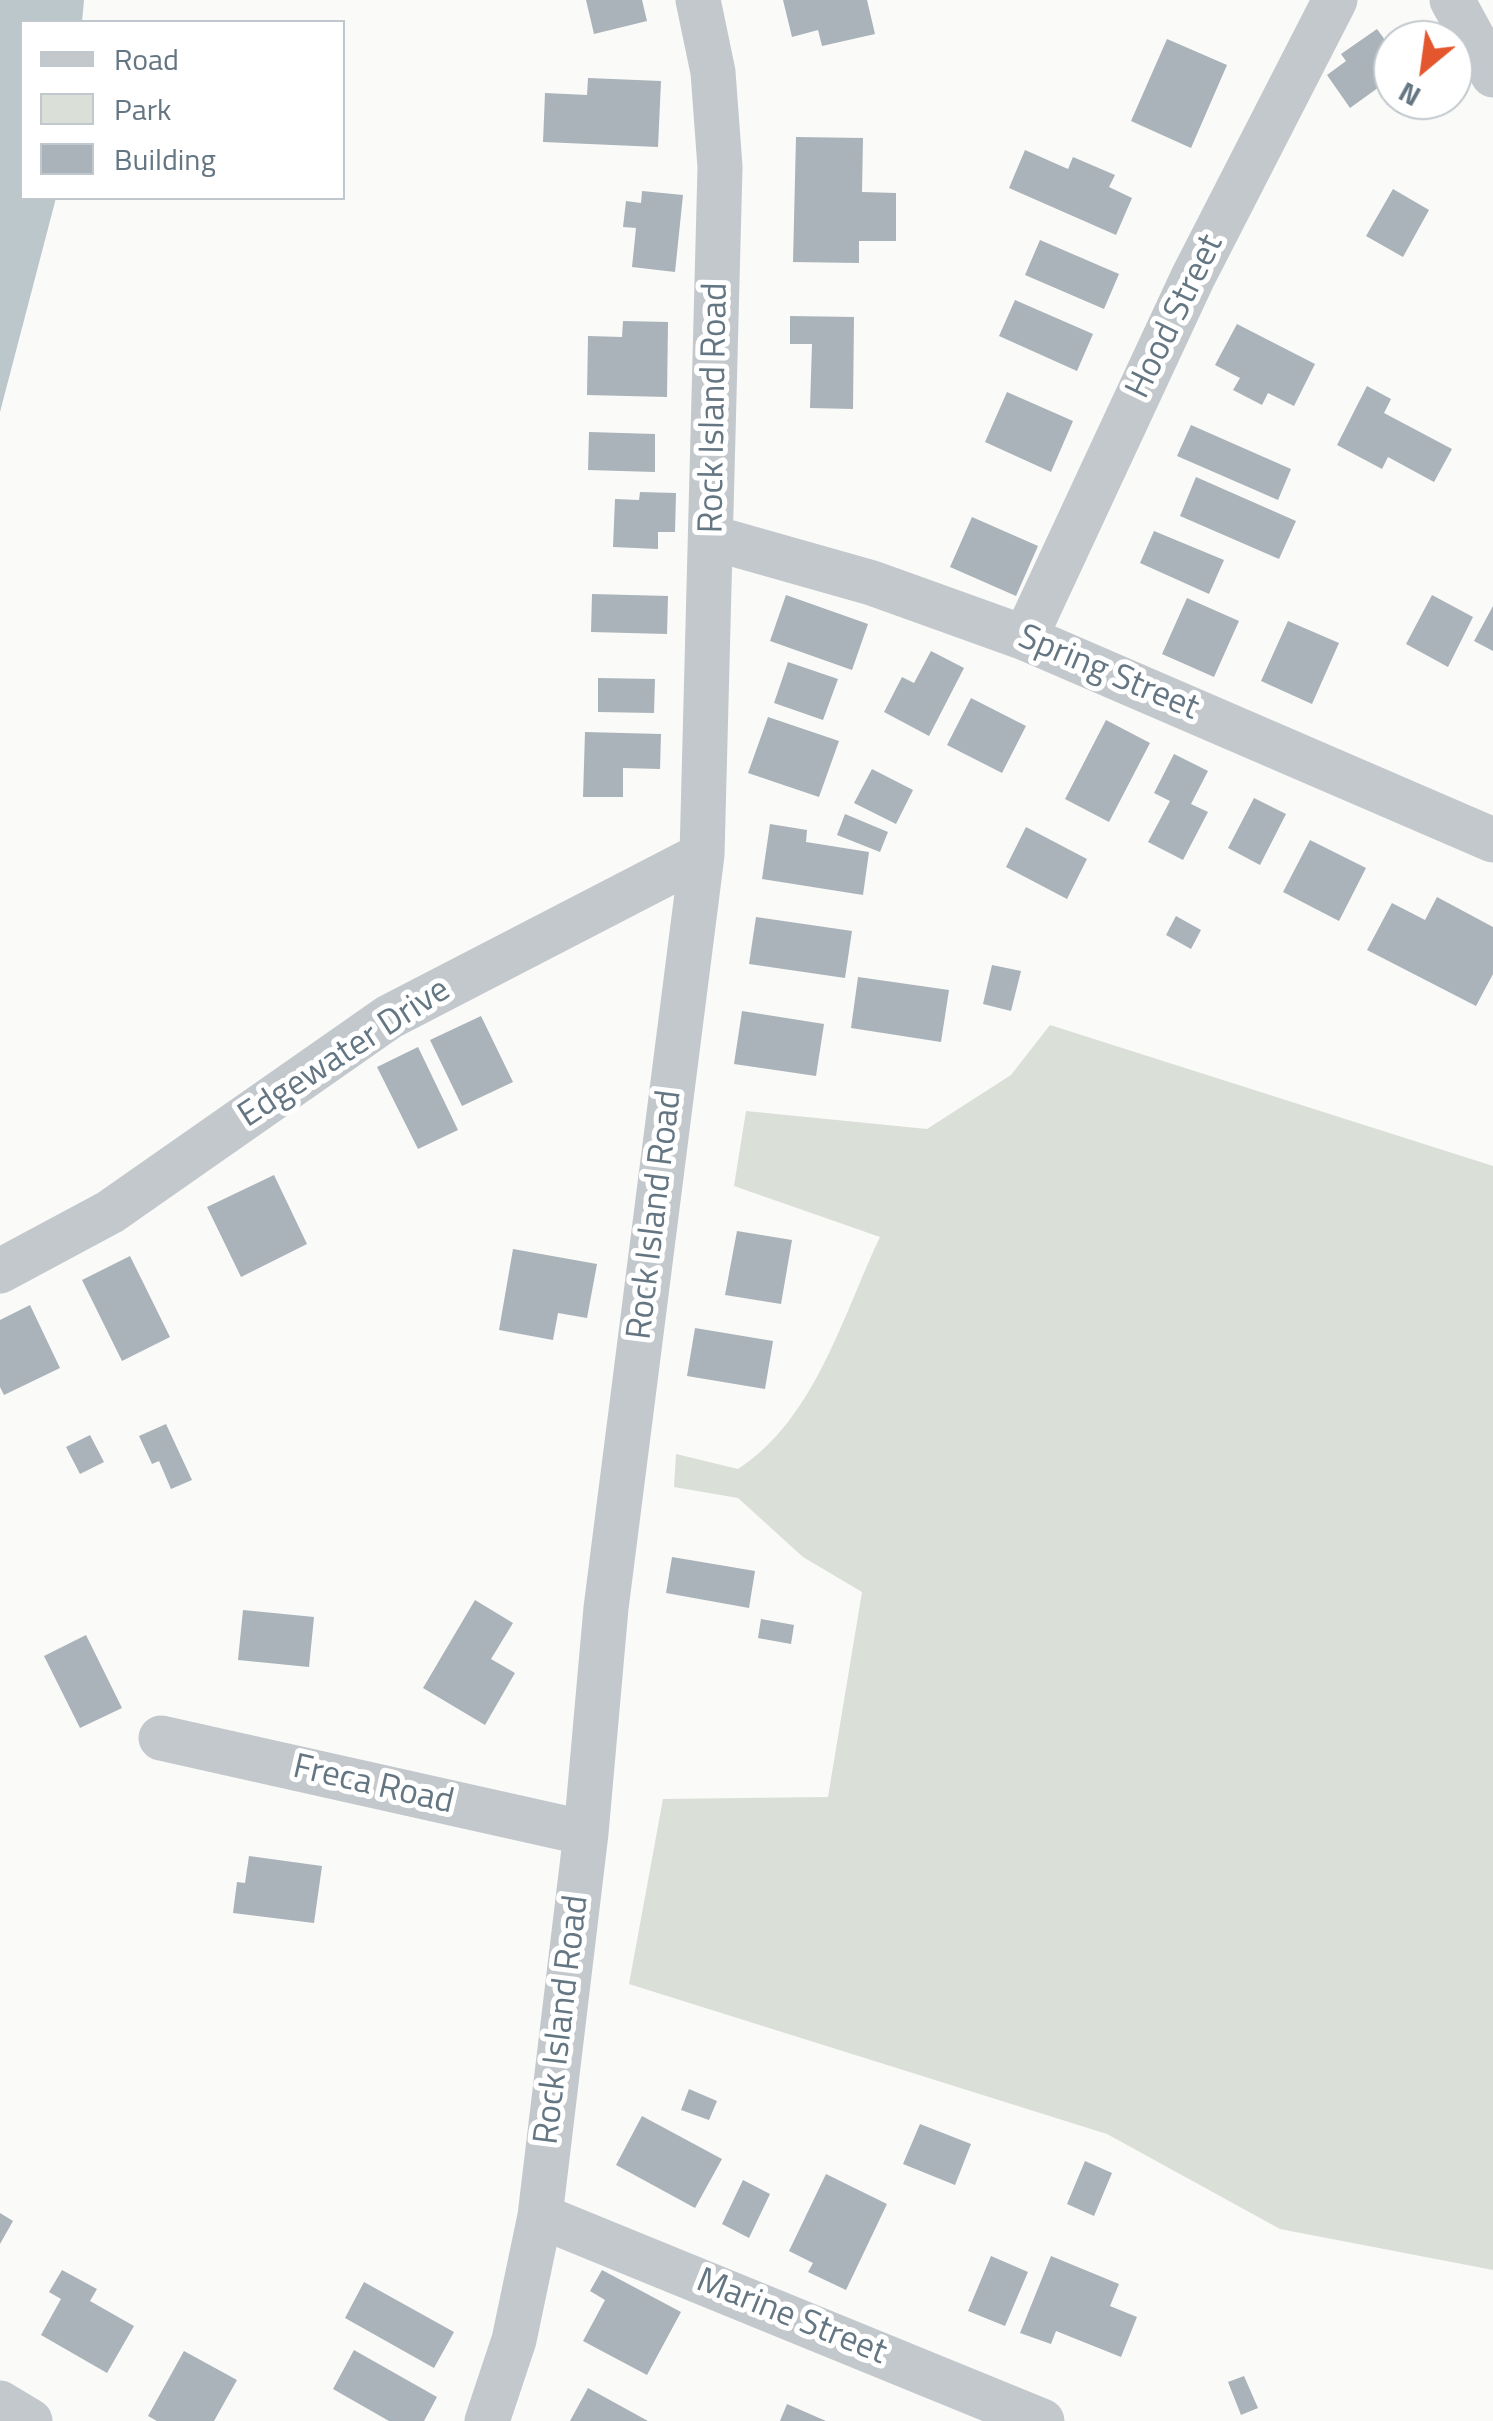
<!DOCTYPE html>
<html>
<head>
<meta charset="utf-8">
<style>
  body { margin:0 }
  #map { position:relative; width:1493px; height:2421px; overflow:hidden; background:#fafaf8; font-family:"Titillium Web",sans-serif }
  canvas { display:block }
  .legend { position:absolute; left:20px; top:20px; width:325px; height:180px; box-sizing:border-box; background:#fff; border:2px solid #c1c8cd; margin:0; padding:12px 18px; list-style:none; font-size:30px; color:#657683 }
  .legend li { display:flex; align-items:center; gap:20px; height:50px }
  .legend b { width:50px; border:2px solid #c1c8cd }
  .north { position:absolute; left:1373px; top:20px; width:100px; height:100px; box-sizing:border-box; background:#fff; border:2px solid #c1c8cd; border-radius:50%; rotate:209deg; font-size:28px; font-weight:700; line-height:40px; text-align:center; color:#657683 }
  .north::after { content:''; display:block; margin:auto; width:35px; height:45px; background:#e4572e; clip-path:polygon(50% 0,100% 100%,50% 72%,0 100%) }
</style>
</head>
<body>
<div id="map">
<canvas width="1493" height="2421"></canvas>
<ul class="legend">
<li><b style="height:12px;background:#c3c8cc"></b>Road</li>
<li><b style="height:28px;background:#dadfd7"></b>Park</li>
<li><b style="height:28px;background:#aab3b9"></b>Building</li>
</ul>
<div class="north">N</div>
</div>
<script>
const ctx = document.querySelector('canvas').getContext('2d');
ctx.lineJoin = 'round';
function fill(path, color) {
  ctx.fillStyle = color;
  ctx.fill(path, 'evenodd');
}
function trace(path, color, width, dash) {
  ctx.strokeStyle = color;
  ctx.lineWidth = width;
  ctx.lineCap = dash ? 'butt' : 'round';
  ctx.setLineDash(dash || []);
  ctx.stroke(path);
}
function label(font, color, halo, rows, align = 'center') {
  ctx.font = font + ' "Titillium Web",sans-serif';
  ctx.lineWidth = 10;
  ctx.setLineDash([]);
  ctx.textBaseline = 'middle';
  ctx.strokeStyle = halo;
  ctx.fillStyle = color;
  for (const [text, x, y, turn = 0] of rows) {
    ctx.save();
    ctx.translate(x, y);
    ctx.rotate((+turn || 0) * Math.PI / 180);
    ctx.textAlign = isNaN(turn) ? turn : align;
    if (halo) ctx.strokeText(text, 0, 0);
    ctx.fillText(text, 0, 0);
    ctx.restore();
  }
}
const green = new Path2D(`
  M1050,1025L1493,1166V2270L1280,2229L1107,2134L629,1984L663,1799L828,1797L862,1592L803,1557L738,1498L674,1487L676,1454L738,1469C815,1419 842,1317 880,1237L734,1186L746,1111L927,1129L1011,1075Z`);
const water = new Path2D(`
  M0,0H84L82,22H22V198H56L0,412Z`);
const building = new Path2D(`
  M586,0H642L647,21L594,34Z
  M783,0H867L875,34L822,46L818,30L792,37Z
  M1377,29L1393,51V77L1350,108L1327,75L1346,61L1341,54Z
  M1167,39L1227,65L1191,148L1131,121Z
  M588,78L661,81L658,147L543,142L545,93L587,95Z
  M796,137L863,138L862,192L896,193V241H859V263L793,262Z
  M1025,150L1068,169L1073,157L1115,175L1109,187L1132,198L1116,235L1009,188Z
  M1393,189L1429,210L1403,257L1366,236Z
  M642,191L683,195L675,272L632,267L636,228L623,227L626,201L641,203Z
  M1040,240L1119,274L1104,309L1025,275Z
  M1015,300L1093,334L1077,371L999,336Z
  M790,316L854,317L853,409L810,408L812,344H790Z
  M623,321L668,322L667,397L587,395L588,336L622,337Z
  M1237,324L1315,364L1294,406L1268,393L1262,405L1233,390L1240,378L1215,365Z
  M1367,386L1391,399L1384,413L1452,449L1434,482L1388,457L1382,469L1337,445Z
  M1007,392L1073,421L1051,472L985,442Z
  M1191,425L1291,469L1278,500L1177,456Z
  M589,432L655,434V472L588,470Z
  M1196,477L1296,521L1279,559L1180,516Z
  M640,492L676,493L675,532H658V549L613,547L615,499L639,500Z
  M972,517L1038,546L1016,596L950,567Z
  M1154,531L1224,560L1209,594L1140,563Z
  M592,594L668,596L667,634L591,632Z
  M786,595L868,624L852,670L770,641Z
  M1432,595L1473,617L1448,667L1406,644Z
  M1187,598L1239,621L1214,677L1162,654Z
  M1493,606V651L1474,641Z
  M1288,621L1339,643L1312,704L1261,681Z
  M931,651L964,668L929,736L884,712L902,677L914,683Z
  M788,662L838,679L823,720L774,703Z
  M598,678L655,679L654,713L598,712Z
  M971,698L1026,726L1002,773L947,745Z
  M768,717L839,741L819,797L748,773Z
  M1106,720L1150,743L1109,822L1065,799Z
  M585,732L661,734L660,769L623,768V797H583Z
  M1174,754L1208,771L1191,804L1208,812L1183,860L1148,842L1170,801L1154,793Z
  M872,769L913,790L896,824L854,803Z
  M1254,798L1286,814L1260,865L1228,848Z
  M845,814L888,832L880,852L837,835Z
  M770,824L807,830L806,842L869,852L863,895L762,879Z
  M1026,827L1087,859L1067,899L1006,867Z
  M1310,840L1366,868L1339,921L1283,892Z
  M1437,897L1493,927V974L1476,1006L1367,950L1392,903L1425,920Z
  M1176,916L1201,930L1191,949L1166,935Z
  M756,917L852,931L845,978L749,964Z
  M992,965L1021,971L1011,1011L983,1004Z
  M858,977L949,990L941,1042L851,1028Z
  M742,1011L824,1024L816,1076L734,1064Z
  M481,1016L513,1082L462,1106L430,1040Z
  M418,1047L458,1130L418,1149L377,1067Z
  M274,1175L307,1244L241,1277L207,1207Z
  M737,1231L792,1240L781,1304L725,1295Z
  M513,1249L597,1264L587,1318L558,1313L553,1340L499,1330Z
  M130,1256L170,1337L122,1361L82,1280Z
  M30,1305L60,1368L4,1395L0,1387V1320Z
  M695,1328L773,1341L765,1389L687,1376Z
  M166,1424L192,1480L171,1489L159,1461L152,1464L139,1436Z
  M90,1435L104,1462L80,1474L66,1447Z
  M672,1557L755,1571L749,1608L666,1593Z
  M475,1600L513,1623L491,1659L515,1673L485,1725L423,1688Z
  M243,1610L314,1617L309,1667L238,1660Z
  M761,1619L794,1625L791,1644L758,1638Z
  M86,1635L122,1708L80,1728L44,1656Z
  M249,1856L322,1866L314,1923L233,1913L237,1882L245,1883Z
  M689,2089L717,2101L709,2120L681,2110Z
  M642,2116L722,2159L695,2208L616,2165Z
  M920,2124L971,2144L955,2185L903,2164Z
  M1085,2161L1112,2173L1094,2216L1067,2204Z
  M826,2174L887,2204L846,2290L808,2272L813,2263L789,2251Z
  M743,2180L770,2194L749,2238L722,2224Z
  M0,2213L13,2221L0,2244Z
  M991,2256L1028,2272L1005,2326L968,2311Z
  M1051,2256L1119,2284L1110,2306L1137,2317L1121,2357L1056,2331L1051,2344L1020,2333Z
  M62,2270L97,2289L90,2301L134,2326L107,2373L41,2335L61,2299L49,2292Z
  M602,2270L681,2312L647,2375L583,2341L605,2300L590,2291Z
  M364,2282L454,2332L434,2368L345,2318Z
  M354,2350L437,2397L424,2421H389L333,2389Z
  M184,2351L237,2380L214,2421H157L148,2416Z
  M1244,2376L1258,2408L1241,2415L1228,2382Z
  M588,2388L648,2421H570Z
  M787,2404L826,2421H780Z`);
const minor = new Path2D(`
  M1452,0L1493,75
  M713,538L872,583L1025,638L1493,840
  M1025,638L1193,277L1335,0
  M0,1271L110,1212L389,1017L702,855
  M161,1738L586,1833
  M540,2216L1042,2421
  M0,2403L30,2421
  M487,2421L514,2340L540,2216L586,1833L606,1608L702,855L720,167L713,72L698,0`);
const streetNames = [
  ["Hood Street",1176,317,-64],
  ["Rock Island Road",715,408,-89],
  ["Spring Street",1108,674,23],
  ["Edgewater Drive",345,1054,-33],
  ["Rock Island Road",656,1215,-83],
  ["Freca Road",373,1786,13],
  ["Rock Island Road",563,2020,-83],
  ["Marine Street",791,2318,22]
];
fill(green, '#dadfd7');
fill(water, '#bbc7cb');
fill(building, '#aab3b9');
trace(minor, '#c3c8cc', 45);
label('35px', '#657683', '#fff', streetNames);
</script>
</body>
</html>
